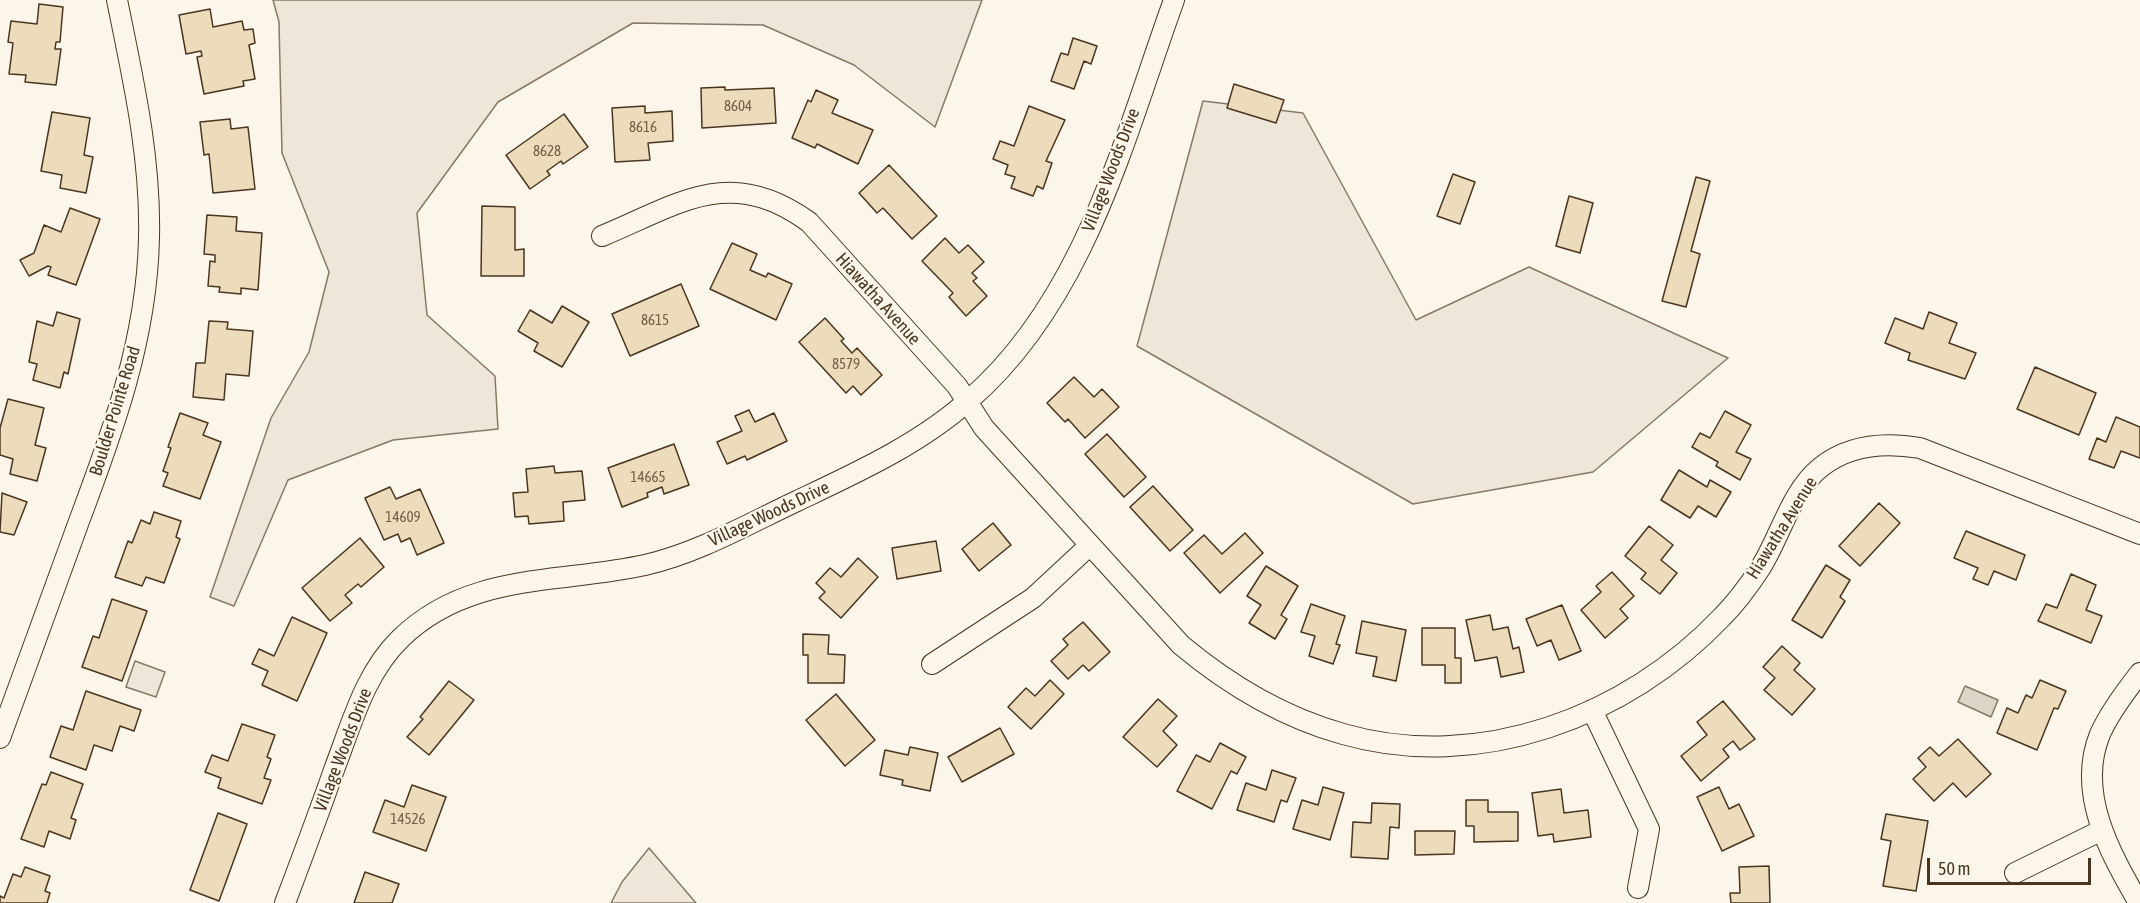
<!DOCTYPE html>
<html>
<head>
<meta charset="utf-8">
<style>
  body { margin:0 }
  #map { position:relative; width:2140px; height:903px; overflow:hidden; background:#fbf6e9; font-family:"Asap Condensed",sans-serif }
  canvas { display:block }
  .scale { position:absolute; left:1927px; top:858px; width:164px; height:27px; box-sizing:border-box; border:3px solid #4a3520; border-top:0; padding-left:8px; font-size:18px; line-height:21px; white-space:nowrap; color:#4a3520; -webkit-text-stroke:4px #fbf6e9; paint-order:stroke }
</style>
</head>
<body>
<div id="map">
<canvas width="2140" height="903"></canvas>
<div class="scale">50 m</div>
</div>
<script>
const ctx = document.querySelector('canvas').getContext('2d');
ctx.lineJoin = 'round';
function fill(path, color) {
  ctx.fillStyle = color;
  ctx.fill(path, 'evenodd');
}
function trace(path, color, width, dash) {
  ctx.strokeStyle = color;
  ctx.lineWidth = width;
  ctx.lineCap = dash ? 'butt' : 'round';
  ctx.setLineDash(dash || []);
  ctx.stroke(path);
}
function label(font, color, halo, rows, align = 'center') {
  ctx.font = font + ' "Asap Condensed",sans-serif';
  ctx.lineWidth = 4.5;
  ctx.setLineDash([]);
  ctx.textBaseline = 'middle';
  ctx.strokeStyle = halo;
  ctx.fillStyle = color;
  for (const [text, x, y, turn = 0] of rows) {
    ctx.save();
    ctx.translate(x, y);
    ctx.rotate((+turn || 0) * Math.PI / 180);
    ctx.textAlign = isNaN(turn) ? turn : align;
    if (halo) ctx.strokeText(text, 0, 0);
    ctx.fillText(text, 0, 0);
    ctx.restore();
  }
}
const green = new Path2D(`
  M273,0H982L935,127L854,65L763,25L633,23L498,102L417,213L427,315L495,376L498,429L393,440L288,480L234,606L210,597L271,418L309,352L329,272L282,153L279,22Z
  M1203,101L1303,113L1416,320L1529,267L1728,358L1593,472L1413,504L1137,346Z
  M135,661L165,672L156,697L126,687Z
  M649,848L696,903H611L622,882Z`);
const water = new Path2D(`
  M1965,686L1998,700L1991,717L1958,702Z`);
const building = new Path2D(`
  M39,4L63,7L60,42H56L55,49H61L56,85L25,82L26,75L9,74L13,43L8,42L11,21L37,24Z
  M210,9L213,27L242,21L244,30L253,29L255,43L249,45L255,79L243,81L244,86L204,94L197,57L202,56L201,51L186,54L179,15Z
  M1073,38L1097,46L1091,64L1084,61L1074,89L1051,81L1061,53L1068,55Z
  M1234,84L1284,100L1276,123L1227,108Z
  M725,87V90L774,88L776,123L702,128L701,88Z
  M816,90L838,100L832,113L873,130L858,164L817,144L815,148L792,138L808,100L811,102Z
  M645,106V113L672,111L673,141L648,143L650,160L615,162L612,108Z
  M1029,106L1065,120L1046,161L1052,163L1043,189L1037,186L1033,196L1011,188L1015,177L1005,174L1008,165L993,159L1000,141L1014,146Z
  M52,112L90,118L84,155L93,157L86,193L60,188L62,175L41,171Z
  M564,114L588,147L563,164L561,161L547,171L550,175L530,189L506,155Z
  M230,119L231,129L248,127L255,189L213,193L209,154L204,155L200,122Z
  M889,165L937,216L912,239L883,208L877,213L859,193Z
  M1453,174L1475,182L1460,224L1437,216Z
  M1696,177L1710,181L1691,251L1700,254L1686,307L1662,301Z
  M1569,196L1593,203L1580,253L1556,246Z
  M482,206L515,207V250L524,249V276H481Z
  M70,208L100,219L76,285L48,275L51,267L48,266L29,276L20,260L34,253L44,225L61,232Z
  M207,215L237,217L236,231L262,233L258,290L241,288V294L219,292L220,287L208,286L210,261L215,262V255L204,254Z
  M945,238L959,253L968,245L984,262L972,273L977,278L973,281L987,296L966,316L949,297L953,293L922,261Z
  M732,243L757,254L750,270L766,277L768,273L792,284L776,320L710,289Z
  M681,284L699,326L630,356L612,314Z
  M562,306L589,322L562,367L534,351L538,343L518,331L530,310L552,323Z
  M57,312L80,319L68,374L64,372L60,388L33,380L37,364L29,362L37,321L53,326Z
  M1929,312L1957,323L1949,343L1976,353L1965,379L1908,360L1910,353L1885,343L1895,318L1923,329Z
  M825,318L844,339L841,341L852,353L857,348L882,375L861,395L853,386L846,393L799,342Z
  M209,321L228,322L227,329L253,331L249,376L226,374L224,400L193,397L196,363H205Z
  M2035,367L2096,393L2079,435L2017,409Z
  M1074,377L1094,397L1102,389L1119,407L1085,438L1068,419L1065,422L1047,403Z
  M8,399L44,408L35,445L46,448L37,481L10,474L13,459L0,455V428Z
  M749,410L755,422L774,413L787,441L747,460L745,456L727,464L717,442L742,431L735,416Z
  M1725,411L1751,425L1736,452L1751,459L1740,480L1716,466L1718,462L1692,447L1700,433L1710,438Z
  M180,413L208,423L203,435L221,442L200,499L163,486L168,473L163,471L171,448L168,447Z
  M2116,417L2140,427V458L2121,451L2114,468L2089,459L2097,438L2106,442Z
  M1107,434L1146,477L1124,497L1085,454Z
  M674,444L689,485L664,494L662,487L647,493L648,497L622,507L608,468Z
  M554,466L555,473L582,471L585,500L563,502L564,521L529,524L528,516L515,517L513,493L528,492L526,469Z
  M1679,470L1707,487L1710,480L1731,492L1716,517L1698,506L1690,518L1661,500Z
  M1153,486L1193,530L1170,551L1130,507Z
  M390,487L396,499L420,489L444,543L417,555L410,538L401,542L398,534L384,540L365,498Z
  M2,493L27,502L14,535L0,532Z
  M1879,503L1900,523L1860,566L1839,546Z
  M154,512L181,521L176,537L180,539L164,583L146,577L142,586L115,577L128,541L132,543L141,520L150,524Z
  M993,523L1011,545L979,571L962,549Z
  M1649,526L1673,545L1661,560L1677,573L1660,594L1641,579L1646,573L1625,556Z
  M1966,531L2025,555L2016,580L1994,571L1988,585L1973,579L1978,568L1954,558Z
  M1245,533L1263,553L1220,593L1184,553L1204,535L1222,554Z
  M360,538L384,567L361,587L358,584L345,595L352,603L330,621L302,588Z
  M936,541L941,571L897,579L892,548Z
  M858,558L878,577L841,618L819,598L825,592L816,583L830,568L841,577Z
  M1826,565L1850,580L1840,597L1845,601L1822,638L1792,620Z
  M1266,566L1298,586L1281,615L1287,619L1275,639L1249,623L1261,605L1247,596Z
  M1612,572L1634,596L1620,609L1628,618L1605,638L1581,610L1601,592L1596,586Z
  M2071,574L2096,585L2086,610L2102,616L2091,643L2038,621L2046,604L2057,608Z
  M112,599L147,611L122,681L82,667L93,636L99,638Z
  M1311,604L1345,616L1336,644L1340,645L1333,664L1309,656L1315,636L1301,632Z
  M1562,605L1581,651L1559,660L1551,640L1537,646L1526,619Z
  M1490,615L1493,630L1508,627L1513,649L1519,647L1524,672L1501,677L1497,657L1475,661L1466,620Z
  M292,617L327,633L297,701L262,685L268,671L252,664L259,649L274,656Z
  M1362,621L1406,630L1396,681L1373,676L1377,657L1356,653Z
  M1083,622L1110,652L1089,671L1083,665L1068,679L1051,661L1068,645L1063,639Z
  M1422,628H1455V658H1461V683H1445V665H1422Z
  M803,634L829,635L828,654L845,655L844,683H808V655H803Z
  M1782,646L1800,663L1794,670L1815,689L1792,715L1764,690L1775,678L1763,667Z
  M1050,680L1064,694L1031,729L1008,707L1026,688L1035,696Z
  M2040,680L2066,691L2058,709L2054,708L2037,750L1997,733L2007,708L2018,713L2026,695L2032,698Z
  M449,681L474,700L429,755L407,737L423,719L420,717Z
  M86,691L141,710L134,731L120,726L112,751L94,745L86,770L50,757L61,726L73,730Z
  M836,694L875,740L845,766L806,720Z
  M1158,699L1177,716L1163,731L1177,745L1157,767L1123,737Z
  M1723,701L1755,739L1740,750L1733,741L1723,749L1729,757L1701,781L1681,756L1707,735L1697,722Z
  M242,724L275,735L267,757L271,759L264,778L271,780L262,804L218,788L221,778L205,772L212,755L228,761Z
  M1000,728L1014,754L962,782L948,757Z
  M1958,739L1991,774L1966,797L1953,783L1934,801L1913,779L1926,767L1918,758L1930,747L1939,756Z
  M1220,743L1246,757L1237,774L1231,771L1212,809L1177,791L1196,755L1210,762Z
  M910,747L938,753L930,791L902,785L903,780L880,775L885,750L908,755Z
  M1272,770L1296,778L1287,802L1281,800L1274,822L1237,810L1246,783L1266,790Z
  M51,772L83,784L71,818L76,820L70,839L49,831L44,847L21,839L42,784L46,785Z
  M412,785L446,797L426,851L373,832L385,800L404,807Z
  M1323,787L1344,793L1330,840L1293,829L1302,800L1318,805Z
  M1719,787L1729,809L1739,804L1754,836L1722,851L1697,797Z
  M1561,789L1564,813L1588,810L1591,837L1554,842L1553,834L1538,836L1532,793Z
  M1466,800H1488V812H1518V841L1474,842V826H1466Z
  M1372,803L1400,804L1399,828L1390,827L1388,859L1351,857L1353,822L1371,823Z
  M218,813L247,824L219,901L190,890Z
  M1886,814L1928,821L1916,891L1883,886L1891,841L1881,839Z
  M1415,831H1455L1454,854L1415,855Z
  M1769,866L1770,903H1731L1730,893H1740L1739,867Z
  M25,867L50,876L45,891L50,893L47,903H0V896L4,898L13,874L21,877Z
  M365,872L399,884L392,903H354Z`);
const minor = new Path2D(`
  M602,236C681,203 730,165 809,222L957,386L984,428L1181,645C1229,685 1282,717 1343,734C1479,773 1627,717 1722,617C1736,603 1750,584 1761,567C1781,535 1791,491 1821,467C1850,444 1885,442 1920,448L2140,534
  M932,664L1033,598L1089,546
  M1592,710L1649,829L1638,888
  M0,738C26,666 52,595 78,524C113,431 147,339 149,238C151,157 133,79 117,0
  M2015,873L2102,830
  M285,903C302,858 319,813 335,767C352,723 365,673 400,639C468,572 559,584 645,565C698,553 748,524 797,501C856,473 920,444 969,400C1085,300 1124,138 1174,0
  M2139,903C2110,853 2076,793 2100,734C2110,712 2125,692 2140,673`);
const numberNames = [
  ["8604",738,106],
  ["8616",643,127],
  ["8628",547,151],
  ["8615",655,320],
  ["8579",846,364],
  ["14665",648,477],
  ["14609",403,517],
  ["14526",408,819]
];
const streetNames = [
  ["Village Woods Drive",1111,170,-69],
  ["Hiawatha Avenue",878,299,48],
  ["Boulder Pointe Road",115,411,-73],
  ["Village Woods Drive",769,514,-25],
  ["Hiawatha Avenue",1782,528,-58],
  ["Village Woods Drive",343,750,-69]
];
fill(green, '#ede6d9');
trace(green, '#887966', 1.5);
fill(water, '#dcd4c6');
trace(water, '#887966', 1.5);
fill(building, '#ecdcbc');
trace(building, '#4a3520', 1.5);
trace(minor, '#4a3520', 22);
trace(minor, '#fbf6e9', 20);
label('15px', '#725f47', null, numberNames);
label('18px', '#4a3520', '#fbf6e9', streetNames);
</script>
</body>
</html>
